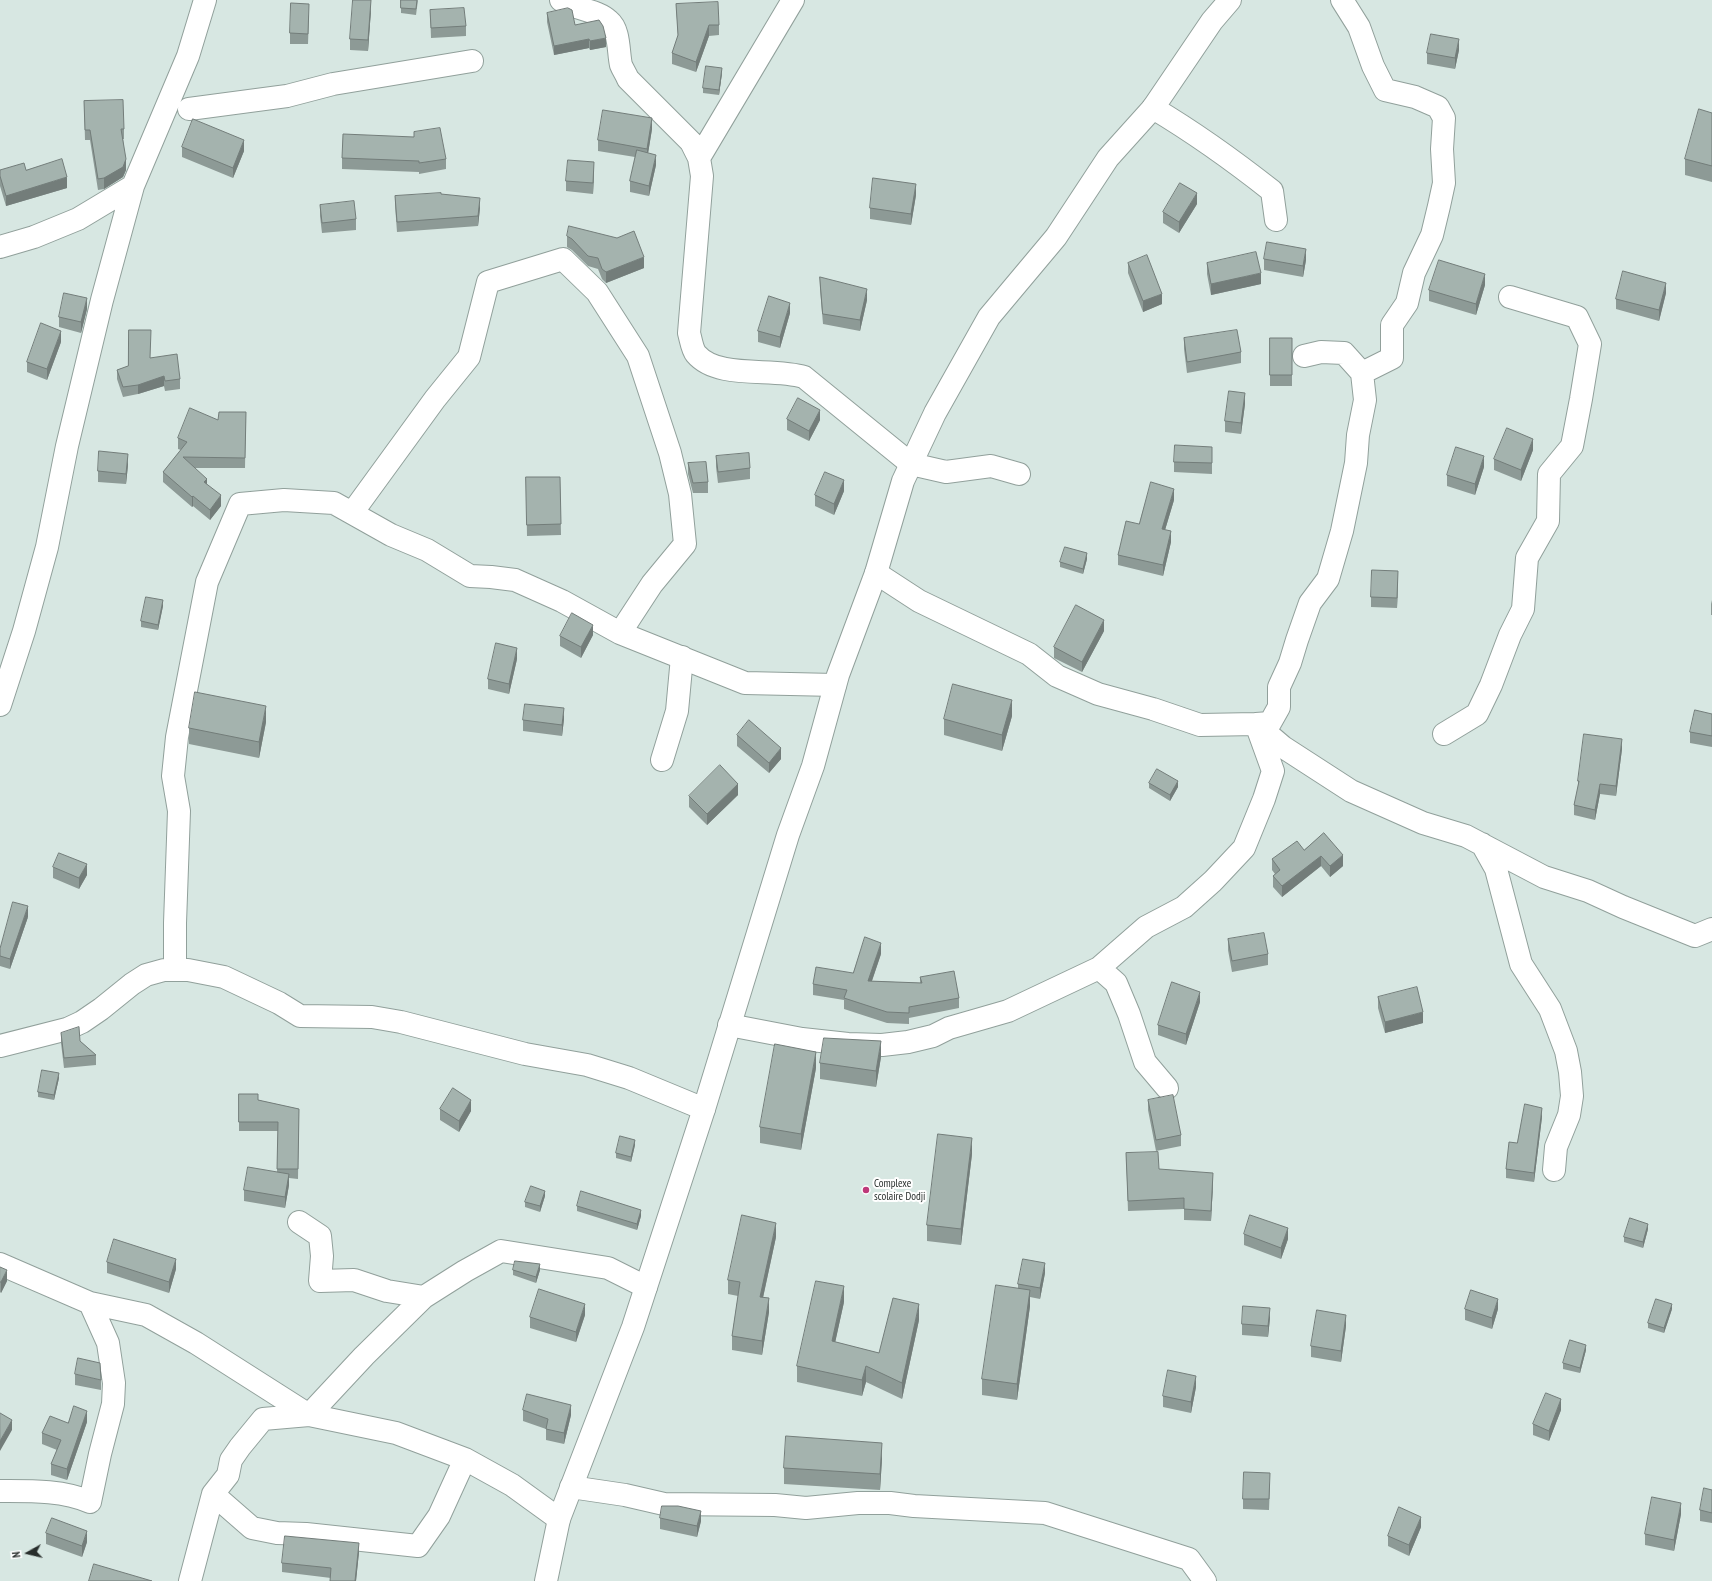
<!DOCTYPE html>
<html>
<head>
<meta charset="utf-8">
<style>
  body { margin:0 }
  #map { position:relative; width:1712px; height:1581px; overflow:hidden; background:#d7e7e2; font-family:"PT Sans Narrow",sans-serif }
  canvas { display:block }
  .north { position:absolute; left:8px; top:1533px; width:40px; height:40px; -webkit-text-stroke:3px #fff; paint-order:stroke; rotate:262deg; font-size:11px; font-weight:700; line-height:16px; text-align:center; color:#282e2c }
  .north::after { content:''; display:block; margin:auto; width:14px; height:18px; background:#282e2c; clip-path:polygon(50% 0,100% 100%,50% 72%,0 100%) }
</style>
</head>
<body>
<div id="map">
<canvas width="1712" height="1581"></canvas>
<div class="north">N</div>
</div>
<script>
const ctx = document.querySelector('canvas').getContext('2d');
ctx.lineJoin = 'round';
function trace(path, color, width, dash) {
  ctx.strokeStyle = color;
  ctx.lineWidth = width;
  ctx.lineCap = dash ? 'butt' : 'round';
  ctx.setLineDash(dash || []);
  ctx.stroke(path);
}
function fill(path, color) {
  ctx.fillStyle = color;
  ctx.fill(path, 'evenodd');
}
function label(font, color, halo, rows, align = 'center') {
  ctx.font = font + ' "PT Sans Narrow",sans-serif';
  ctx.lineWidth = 4;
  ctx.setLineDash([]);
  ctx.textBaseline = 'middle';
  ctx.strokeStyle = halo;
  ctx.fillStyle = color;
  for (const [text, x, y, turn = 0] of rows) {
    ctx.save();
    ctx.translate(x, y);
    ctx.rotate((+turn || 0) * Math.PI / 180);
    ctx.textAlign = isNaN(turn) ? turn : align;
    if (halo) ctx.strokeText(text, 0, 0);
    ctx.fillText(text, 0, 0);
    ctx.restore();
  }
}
const minor = new Path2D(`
  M561,0C575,10 596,9 609,21C620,30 618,52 621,65C623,70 626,74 628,79L691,142L699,158L702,176L689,333C691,340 692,349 696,354C718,380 773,367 804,377L911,464L946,472L991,466L1019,474
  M1342,0L1359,27L1373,66L1385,90L1415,97L1438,107L1444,118L1442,149L1444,183L1439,206L1432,235L1414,273L1407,303L1392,325V358L1362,373
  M1153,108C1195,133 1234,161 1272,191L1276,220
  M189,109L287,96L333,84L472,61
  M699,158L793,0
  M0,247L34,237L78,219L133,186
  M352,513L435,399L469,357L488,282L563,259L597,292L638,356L670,453L680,494L685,544L652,584L620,633
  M876,573L919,601L1029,654L1057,676L1098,694L1153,709L1200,725L1256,724L1283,747L1351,791L1423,823L1466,836L1544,877L1588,891L1623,907L1695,936L1712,929
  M0,705L24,631L47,547L67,446L102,300L133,186L188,56L205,0
  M1444,734L1477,714L1491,685L1510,635L1523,609L1527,558L1548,521L1549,474L1572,446L1581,399L1590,344L1577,317L1510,297
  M662,760L677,711L682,657
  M1482,844L1496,869L1521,964L1550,1009L1566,1051L1570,1072L1572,1096L1569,1115L1556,1147L1554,1170
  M1099,968L1146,927L1184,907L1213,881L1244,848L1264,799L1273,771L1256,724L1270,723L1279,707V687L1290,663L1297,640L1310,603L1328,579L1342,531L1356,463L1358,435L1365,400L1362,373L1344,353L1321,352L1304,356
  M175,969V923L179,811L173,776L177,737L207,582L240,504L284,500L334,503L391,535L427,550L470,576L491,577L515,580L562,601L620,633L745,683L835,685
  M729,1025L802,1039L848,1044L882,1045L908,1042L933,1036L949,1028L1008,1011L1099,968L1116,983L1129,1014L1145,1062L1167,1088
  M0,1046L67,1029L82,1022L101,1009L132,984L146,975L164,970H188L224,977L279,1003L300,1016L372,1017L401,1022L525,1054L587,1065L629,1078L704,1109
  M299,1222L320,1236L322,1256L320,1281L354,1280L387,1291L424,1297
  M0,1264L90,1303L146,1315L196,1343L309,1415
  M309,1415L364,1356L424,1297L465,1271L501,1251L608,1268L646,1287
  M571,1487L625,1495L664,1504L775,1505L806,1508L858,1503H890L914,1506L1045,1513L1189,1559L1205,1581
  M0,1491C29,1491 63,1490 90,1502L100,1454L113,1404L114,1383L108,1343L90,1303
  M213,1494L252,1528L277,1533L306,1534L418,1546L439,1516L465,1459
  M190,1581L213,1494L228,1475L231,1460L240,1447L263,1419L309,1415L396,1433L465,1459L512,1485L559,1519`);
const major = new Path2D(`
  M546,1581L559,1519L633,1327L646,1287L704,1109L788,835L813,766L838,675L876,573L903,481L935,413L989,317L1056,237L1108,158L1153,108L1212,21L1230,0`);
const wall = new Path2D(`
  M418,0L416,15L401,13V8Z
  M676,4L719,25V35L709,36L696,72L672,64V53L678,37Z
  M371,10L368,51L350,50V39Z
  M430,10L466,26V36L431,38Z
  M547,13L575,25L606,47L590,50L589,48L554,55L547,22Z
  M309,15L308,44H290V33Z
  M1459,50L1455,69L1427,64V53Z
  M722,73L719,95L703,93V88Z
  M84,101L124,129V139H123L126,170L123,177L104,189L98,190L90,140H85Z
  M1712,113V182L1685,175V159Z
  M652,129L648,153L656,165L649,196L630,192V181L635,157L598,151V140Z
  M414,132L446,159V169L419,174V172L342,169V158L414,137Z
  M182,147L244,151L233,178L182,157Z
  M0,170H26L67,188L6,206L0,186Z
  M594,173L593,194L566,191V181Z
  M441,194L480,208L478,226L397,232L395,205V196Z
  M916,195L911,225L870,219V208Z
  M1197,204L1179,233L1163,223V212Z
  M320,205L356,219V230L322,233L320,216Z
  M567,236L644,268L606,283L602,279L598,269L588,266L572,250L567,247Z
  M1264,259L1306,260L1303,277L1264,270Z
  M1128,263L1162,304L1143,312L1128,273Z
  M1207,263L1261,284L1211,295L1207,274Z
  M820,277L867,300L860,331L823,324L820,288Z
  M1485,285L1476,315L1429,301V290Z
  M1666,293L1659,321L1616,309V299Z
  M87,309L81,333L59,327V317Z
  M790,313L780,348L758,342V331Z
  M1184,338L1241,352V363L1187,373L1184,349Z
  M1270,338H1292V386H1270Z
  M61,342L47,380L27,372V362Z
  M150,358L180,379V389L165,391L164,386L138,394L123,397L117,379V370Z
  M1245,404L1241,434L1225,432V421Z
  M246,412L245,468H195L221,506L210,520L193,506L192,507L163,482V472L181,450L178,449V438L218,420Z
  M787,419L820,420L809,441L787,430Z
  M1533,450L1521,481L1494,470V459Z
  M716,456L750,468V479L718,483L716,467Z
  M1212,457V474L1174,472V462Z
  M688,463L708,482V493H693L688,474Z
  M128,465L126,484L98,482V471Z
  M1484,467L1475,495L1447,486V475Z
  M526,477H560L561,535L527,536Z
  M844,491L834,515L815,506V495Z
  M1174,500L1165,530L1171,542L1163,576L1118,565V555L1139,524Z
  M1087,559L1083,574L1060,567V562Z
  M1398,582L1397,608L1371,607V597Z
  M1712,600V615H1711V604Z
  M163,606L158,630L141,627V621Z
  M1104,631L1082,672L1054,658V647Z
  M593,635L581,658L560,646V636Z
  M517,659L509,694L488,689V679Z
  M1712,714V747L1690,743V732Z
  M1012,716L1002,751L944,735V719Z
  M564,719L562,736L523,731V720Z
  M266,722L259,758L189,744V728Z
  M737,735L781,759L769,773L737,746Z
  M1622,749L1616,796L1600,794L1595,820L1574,815V805L1578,788V781Z
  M1149,783L1178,787L1170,801L1149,788Z
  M738,795L707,825L689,807V796Z
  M1324,833L1343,866L1330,877L1321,866L1282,897L1273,887V876L1275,874L1272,870V859L1304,850Z
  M53,867L87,875L79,889L53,878Z
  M28,917L10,969L0,966V949Z
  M1228,939L1268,954V965L1232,972L1228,950Z
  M881,954L872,981L920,983V977L959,998V1008L909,1018V1024L887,1023L844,1009V1000L813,995V984L853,973Z
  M1378,997L1423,1023L1385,1033L1378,1008Z
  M1200,1002L1186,1045L1158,1035V1025Z
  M61,1033L80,1041L96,1055V1065L64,1068L61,1043Z
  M881,1057L876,1087L820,1079V1063Z
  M816,1068L801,1150L760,1143V1127Z
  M59,1078L54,1100L38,1097V1092Z
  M239,1094L258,1100L299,1109L298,1179L289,1178V1185L285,1208L244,1201V1190L277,1172L278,1131H239Z
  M1148,1100L1181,1135V1146L1156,1151L1148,1110Z
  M440,1109L471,1111L459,1132L440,1120Z
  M1542,1117L1534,1182L1506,1178V1169L1517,1143Z
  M635,1145L631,1162L616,1158V1153Z
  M1126,1153L1159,1169L1213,1184L1211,1221L1184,1220V1209L1128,1211Z
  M972,1154L961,1245L927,1241V1225Z
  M545,1196L540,1212L525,1207V1202Z
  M577,1206L641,1216L637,1230L577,1211Z
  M1648,1229L1643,1248L1624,1242V1237Z
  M1244,1234L1288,1239L1281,1259L1244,1245Z
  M776,1237L763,1298L769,1312L762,1355L732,1350V1336L738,1296L728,1294V1280Z
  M107,1262L176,1269L169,1293L107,1273Z
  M0,1267L7,1281L1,1293L0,1292Z
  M513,1270H540L536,1283L513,1275Z
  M1045,1273L1040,1299L1030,1297V1306L1017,1400L982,1395V1379L1018,1288V1284Z
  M844,1302L835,1342L879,1353L919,1320L902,1399L866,1382L862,1396L797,1382V1366Z
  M1465,1309H1498L1492,1329L1465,1320Z
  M1672,1309L1664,1333L1648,1328V1323Z
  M585,1315L576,1342L530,1328V1317Z
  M1270,1318L1268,1337L1242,1335V1324Z
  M1346,1326L1341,1362L1311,1357V1346Z
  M1586,1350L1580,1373L1563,1369V1363Z
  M75,1374L101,1380V1390L75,1385Z
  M1196,1387L1191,1413L1163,1407V1396Z
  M523,1410L571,1415L564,1444L546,1440V1429L523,1421Z
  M1561,1410L1549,1441L1533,1435V1424Z
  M87,1422L67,1480L51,1475V1464L57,1450L42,1444V1433L68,1423Z
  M882,1459L880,1490L784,1484V1468Z
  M1270,1484L1269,1510L1243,1509V1499Z
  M1712,1490V1523L1700,1521V1510Z
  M1681,1514L1674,1551L1645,1545V1534Z
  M660,1518L701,1521L697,1537L660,1529Z
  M1421,1527L1409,1556L1388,1546V1536Z
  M46,1533L87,1542L82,1557L46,1544Z
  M359,1552L356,1581H330L331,1578L282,1572V1563Z`);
const shadedWall = new Path2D(`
  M371,0V10L368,51V40Z
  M709,25V36L696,72V62Z
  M606,38V47L590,50V41Z
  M589,39V48L554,55V46Z
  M1459,39V50L1455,69V58Z
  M722,68V73L719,95V90Z
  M652,118V129L647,160V149Z
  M244,140V151L233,178V168Z
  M656,155V165L649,196V186Z
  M126,159V170L123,177L104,189V178Z
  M594,162V173L593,194V183Z
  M67,177V188L6,206V196Z
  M916,184V195L911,225V214Z
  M1197,193V204L1179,233V222Z
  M480,198V208L478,226V216Z
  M1306,249V260L1303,277V266Z
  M644,257V268L606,283V272Z
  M1261,273V284L1211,295V284Z
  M1485,274V285L1476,315V304Z
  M1666,283V293L1659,321V310Z
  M867,289V300L860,331V320Z
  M1162,294V304L1143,312V301Z
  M87,298V309L81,333V322Z
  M790,303V313L780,348V337Z
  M61,331V342L47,380V369Z
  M164,376V386L138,394V385Z
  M1245,393V404L1241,434V423Z
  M820,410V420L809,441V431Z
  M1533,439V450L1521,481V470Z
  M128,454V465L126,484V474Z
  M1484,456V467L1475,495V484Z
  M207,479V489L204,482Z
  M844,480V491L834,515V504Z
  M1174,489V500L1162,540V529Z
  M221,495V506L210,520V510Z
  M193,496V506L192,507V497Z
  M1171,531V542L1163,576V565Z
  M1087,553V559L1083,574V569Z
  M1398,571V582L1397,608V598Z
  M163,600V606L158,630V625Z
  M1104,620V631L1082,672V662Z
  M593,625V635L581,658V647Z
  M517,648V659L509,694V684Z
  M1012,700V716L1002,751V735Z
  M266,706V722L259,758V742Z
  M564,708V719L562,736V725Z
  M1622,739V749L1616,796V786Z
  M781,748V759L769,773V763Z
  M1178,781V787L1170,801V795Z
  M738,784V795L707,825V814Z
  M1600,784V794L1595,820V810Z
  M1343,855V866L1330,877V866Z
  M1321,856V866L1282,897V886Z
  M87,864V875L79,889V878Z
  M28,906V917L10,969V959Z
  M881,943V954L868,992V981Z
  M1200,992V1002L1186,1045V1034Z
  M1423,1012V1023L1385,1033V1022Z
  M881,1041V1057L876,1087V1071Z
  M816,1052V1068L801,1150V1134Z
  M59,1073V1078L54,1100V1095Z
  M471,1100V1111L459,1132V1121Z
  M1542,1108V1117L1534,1182V1173Z
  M972,1138V1154L961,1245V1229Z
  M635,1140V1145L631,1162V1157Z
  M1213,1173V1184L1211,1221V1211Z
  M289,1174V1185L285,1208V1197Z
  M545,1191V1196L540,1212V1206Z
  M641,1210V1216L637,1230V1224Z
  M776,1223V1237L760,1311V1297Z
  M1648,1224V1229L1643,1248V1242Z
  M1288,1228V1239L1281,1259V1248Z
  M176,1259V1269L169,1293V1282Z
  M1045,1263V1273L1040,1299V1288Z
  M540,1264V1270L536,1283V1277Z
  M7,1270V1281L1,1293V1282Z
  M844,1286V1302L832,1357V1341Z
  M1030,1290V1306L1017,1400V1384Z
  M769,1298V1312L762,1355V1341Z
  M1498,1299V1309L1492,1329V1318Z
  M585,1304V1315L576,1342V1332Z
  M919,1304V1320L902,1399V1383Z
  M1672,1304V1309L1664,1333V1328Z
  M1270,1308V1318L1268,1337V1326Z
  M1346,1315V1326L1341,1362V1351Z
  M1586,1345V1350L1580,1373V1368Z
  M866,1366V1382L862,1396V1380Z
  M1196,1376V1387L1191,1413V1402Z
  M1561,1399V1410L1549,1441V1431Z
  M571,1405V1415L564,1444V1433Z
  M87,1411V1422L67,1480V1469Z
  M12,1420V1430L0,1451V1441Z
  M882,1443V1459L880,1490V1474Z
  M1681,1503V1514L1674,1551V1540Z
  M701,1511V1521L697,1537V1526Z
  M1421,1517V1527L1409,1556V1545Z
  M87,1531V1542L82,1557V1546Z
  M359,1543V1552L356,1581H355Z`);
const building = new Path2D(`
  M353,0H371L368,40L350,39Z
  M401,0H417L416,9L401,8Z
  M718,2L719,25H709L696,62L672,53L678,35L676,4Z
  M291,3L309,4L308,34L290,33Z
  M464,8L466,26L431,28L430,10Z
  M568,8L572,10L575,25L599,20L603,26L606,38L590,41L589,39L554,46L547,13Z
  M1431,34L1459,39L1455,58L1427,53Z
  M706,66L722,68L719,90L703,88Z
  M123,100L124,129H121L126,159L123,167L104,178L98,179L90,130H85L84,101Z
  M1699,109L1712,113V166L1685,159Z
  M603,110L652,118L647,149L598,140Z
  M193,119L244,140L233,168L182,147Z
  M440,128L446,159L419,163V161L342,158L343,134L414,137V132Z
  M637,150L656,155L649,186L630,181Z
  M62,159L67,177L6,196L0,176V170L24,163L26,170Z
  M568,160L594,162L593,183L566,181Z
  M873,178L916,184L911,214L870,208Z
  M1180,183L1197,193L1179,222L1163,212Z
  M441,193V194L480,198L478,216L397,222L395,196Z
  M354,201L356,219L322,223L320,205Z
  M569,226L617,238L634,231L644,257L606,272L602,269L598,258L588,256L572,239L567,236Z
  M1267,242L1306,249L1303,266L1264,259Z
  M1256,252L1261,273L1211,284L1207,263Z
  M1147,255L1162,294L1143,301L1128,263Z
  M1439,260L1485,274L1476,304L1429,290Z
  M1623,271L1666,283L1659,310L1616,299Z
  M820,277L867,289L860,320L823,314Z
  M64,293L87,298L81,322L59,317Z
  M769,296L790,303L780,337L758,331Z
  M41,323L61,331L47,369L27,362Z
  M129,330H151L150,358L177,354L180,379L165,381L164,376L138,385L123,387L117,370L128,366Z
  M1237,330L1241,352L1187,362L1184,338Z
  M1270,338H1292V375H1270Z
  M1229,391L1245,393L1241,423L1225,421Z
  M798,398L820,410L809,431L787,419Z
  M190,408L218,420L219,412H246L245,458L183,457L207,479L204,482L221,495L210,510L193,496L192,497L163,472L187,442L178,438Z
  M1507,428L1533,439L1521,470L1494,459Z
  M1175,445L1212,447V463L1174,462Z
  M1456,447L1484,456L1475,484L1447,475Z
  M99,451L128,454L126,474L98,471Z
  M749,453L750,468L718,472L716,456Z
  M706,462L708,482L693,483L688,463Z
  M825,472L844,480L834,504L815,495Z
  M526,477H560L561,524L527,525Z
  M1151,482L1174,489L1162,529L1171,531L1163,565L1118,555L1126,521L1139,524Z
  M1065,547L1087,553L1083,569L1060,562Z
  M1372,570L1398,571L1397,598L1371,597Z
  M146,597L163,600L158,625L141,621Z
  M1076,605L1104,620L1082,662L1054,647Z
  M572,613L593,625L581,647L560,636Z
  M496,643L517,648L509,684L488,679Z
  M953,684L1012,700L1002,735L944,719Z
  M195,692L266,706L259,742L189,728Z
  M525,704L564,708L562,725L523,720Z
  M1695,710L1712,714V736L1690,732Z
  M749,720L781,748L769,763L737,735Z
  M1584,734L1622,739L1616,786L1600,784L1595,810L1574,805L1579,781H1578Z
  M720,765L738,784L707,814L689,796Z
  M1157,769L1178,781L1170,795L1149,783Z
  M1324,833L1343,855L1330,866L1321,856L1282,886L1273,876L1280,870L1272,859L1297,841L1304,850Z
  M59,853L87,864L79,878L53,867Z
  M13,902L28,906L10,959L0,956V949Z
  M1264,933L1268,954L1232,961L1228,939Z
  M865,937L881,943L868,981L922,983L920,977L954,971L959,998L909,1007V1013L887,1012L844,998L847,990L813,984L816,967L853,973Z
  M1172,982L1200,992L1186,1034L1158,1025Z
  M1417,987L1423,1012L1385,1022L1378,997Z
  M79,1027L80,1041L96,1055L64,1058L61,1033Z
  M824,1038L881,1041L876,1071L820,1063Z
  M775,1044L816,1052L801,1134L760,1127Z
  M42,1070L59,1073L54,1095L38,1092Z
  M453,1088L471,1100L459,1121L440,1109Z
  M239,1094H258V1100L299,1109L298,1169H277L278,1122H239Z
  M1173,1095L1181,1135L1156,1140L1148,1100Z
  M1525,1104L1542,1108L1534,1173L1506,1169L1509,1142L1517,1143Z
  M938,1134L972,1138L961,1229L927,1225Z
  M620,1136L635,1140L631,1157L616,1153Z
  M1158,1152L1159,1169L1213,1173L1211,1211L1184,1209V1198L1128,1201L1126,1153Z
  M248,1167L289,1174L285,1197L244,1190Z
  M531,1186L545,1191L540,1206L525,1202Z
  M581,1191L641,1210L637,1224L577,1206Z
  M742,1215L776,1223L760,1297L769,1298L762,1341L732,1336L740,1282L728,1280Z
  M1250,1215L1288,1228L1281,1248L1244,1234Z
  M1630,1218L1648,1224L1643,1242L1624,1237Z
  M114,1239L176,1259L169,1282L107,1262Z
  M1023,1259L1045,1263L1040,1288L1018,1284Z
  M515,1261L540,1264L536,1277L513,1270Z
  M0,1267L7,1270L1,1282H0Z
  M816,1281L844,1286L832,1341L879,1353L893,1298L919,1304L902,1383L866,1366L862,1380L797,1366Z
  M996,1285L1030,1290L1017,1384L982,1379Z
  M539,1289L585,1304L576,1332L530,1317Z
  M1471,1290L1498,1299L1492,1318L1465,1309Z
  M1656,1299L1672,1304L1664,1328L1648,1323Z
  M1243,1306L1270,1308L1268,1326L1242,1324Z
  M1317,1310L1346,1315L1341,1351L1311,1346Z
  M1570,1340L1586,1345L1580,1368L1563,1363Z
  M78,1358L100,1363L101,1380L75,1374Z
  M1168,1370L1196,1376L1191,1402L1163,1396Z
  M1546,1393L1561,1399L1549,1431L1533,1424Z
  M527,1394L571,1405L564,1433L546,1429L548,1419L523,1410Z
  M74,1406L87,1411L67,1469L51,1464L61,1440L42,1433L50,1416L68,1423Z
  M0,1413L12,1420L0,1441Z
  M786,1436L882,1443L880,1474L784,1468Z
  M1244,1472L1270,1473L1269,1499H1243Z
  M1704,1488L1712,1490V1513L1700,1510Z
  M1652,1497L1681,1503L1674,1540L1645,1534Z
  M662,1506H678L701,1511L697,1526L660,1518Z
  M1399,1507L1421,1517L1409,1545L1388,1536Z
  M52,1518L87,1531L82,1546L46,1533Z
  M285,1536L359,1543L355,1581H330L331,1568L282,1563Z
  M94,1564L152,1581H89Z`);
const markers = [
  [866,1190,4,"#be3879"]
];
const poiNames = [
  ["Complexe",874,1184],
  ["scolaire Dodji",874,1197]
];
trace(minor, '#91a09b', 24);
trace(major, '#91a09b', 24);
trace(minor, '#fff', 22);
trace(major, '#fff', 22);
fill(wall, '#8d9a96');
fill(shadedWall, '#737d7a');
fill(building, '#a4b3ae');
trace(building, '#737d7a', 1);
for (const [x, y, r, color] of markers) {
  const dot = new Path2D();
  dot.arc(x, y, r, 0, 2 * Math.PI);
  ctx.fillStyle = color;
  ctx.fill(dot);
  trace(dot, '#fff', 1.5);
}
label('11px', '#282e2c', '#fff', poiNames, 'left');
</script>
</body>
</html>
